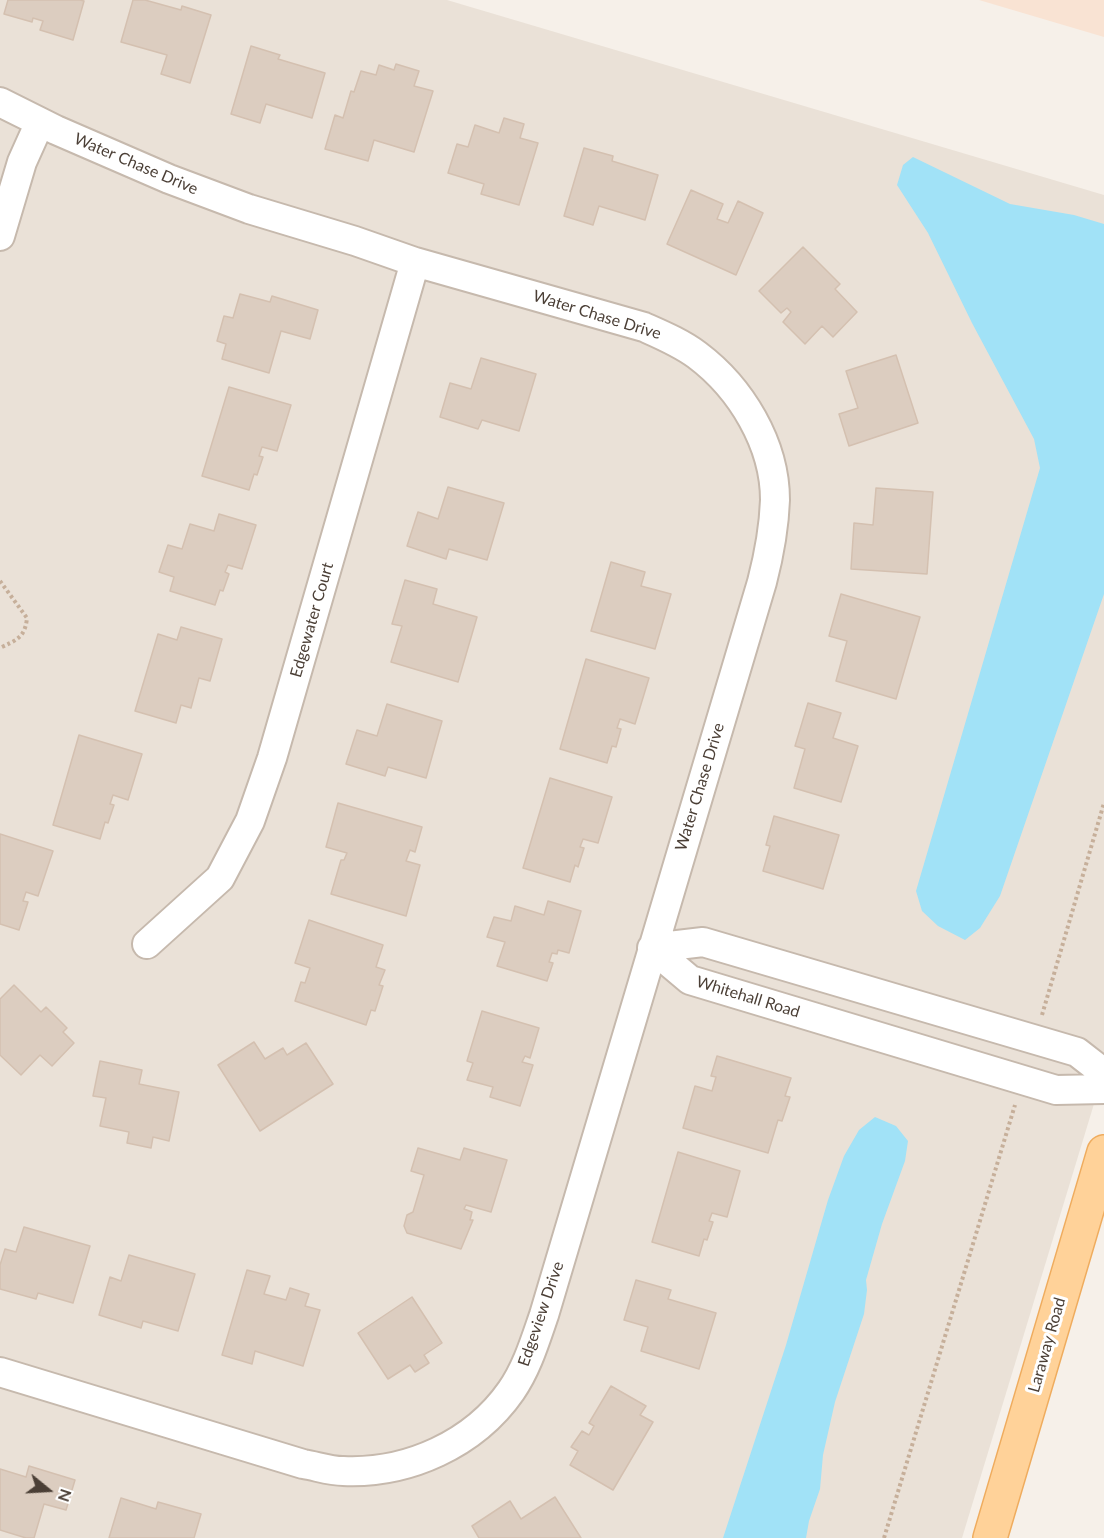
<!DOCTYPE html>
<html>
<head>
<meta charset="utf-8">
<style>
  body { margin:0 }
  #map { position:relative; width:1104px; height:1538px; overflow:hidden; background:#f6f0e9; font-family:Lato,sans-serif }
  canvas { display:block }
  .north { position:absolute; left:18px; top:1460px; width:60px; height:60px; -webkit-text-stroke:4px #fff; paint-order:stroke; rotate:108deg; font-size:16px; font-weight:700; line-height:24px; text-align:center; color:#4b3f36 }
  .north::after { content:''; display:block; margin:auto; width:21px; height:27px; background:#4b3f36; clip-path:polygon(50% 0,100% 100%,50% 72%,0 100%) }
</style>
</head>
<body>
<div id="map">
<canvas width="1104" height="1538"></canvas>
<div class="north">N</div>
</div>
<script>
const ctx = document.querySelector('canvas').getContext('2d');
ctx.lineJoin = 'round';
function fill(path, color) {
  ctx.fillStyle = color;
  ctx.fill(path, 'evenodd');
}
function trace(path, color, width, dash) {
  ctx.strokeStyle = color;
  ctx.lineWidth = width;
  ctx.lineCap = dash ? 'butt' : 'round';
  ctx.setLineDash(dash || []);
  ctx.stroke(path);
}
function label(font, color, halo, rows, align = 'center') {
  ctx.font = font + ' Lato,sans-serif';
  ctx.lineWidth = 6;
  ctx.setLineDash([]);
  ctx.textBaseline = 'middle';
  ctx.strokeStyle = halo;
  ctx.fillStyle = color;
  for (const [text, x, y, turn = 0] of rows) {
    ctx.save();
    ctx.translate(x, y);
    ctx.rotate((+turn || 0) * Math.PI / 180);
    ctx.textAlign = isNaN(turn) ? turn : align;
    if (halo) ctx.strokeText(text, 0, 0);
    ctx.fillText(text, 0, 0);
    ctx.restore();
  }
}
const residential = new Path2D(`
  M0,0H447L1104,195V1071L962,1538H0Z`);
const commercial = new Path2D(`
  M979,0H1104V37Z`);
const water = new Path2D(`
  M913,157L1010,204L1074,215L1104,224V594L1000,896L980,928L965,940L938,926L922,911L916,891L1040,468L1034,439L972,323L928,233L897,185L903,165Z
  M875,1117L896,1126L908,1141L905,1161L882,1224L866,1280L867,1290L864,1314L835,1402L823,1455L820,1489L809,1521L806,1538H723L786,1345L828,1200L844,1156L859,1130Z`);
const building = new Path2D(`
  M8,0H80L84,1L73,40L40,30L43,21L33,18L32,22L4,14Z
  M133,0H145L181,10L182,6L211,15L190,83L161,74L167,55L121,42Z
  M251,46L280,55L278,59L325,73L312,118L266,104L260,123L231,114Z
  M396,64L419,71L414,86L433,91L414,152L374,140L368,161L325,149L335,115L343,118L351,91L354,92L361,71L376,75L379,65L394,70Z
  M504,118L524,124L520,138L538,143L519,205L481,194L484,184L448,173L457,144L468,147L475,125L499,133Z
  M584,148L613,156L612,161L658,175L645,220L599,206L593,225L564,216Z
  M691,190L723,204L717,219L728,223L738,201L763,213L736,275L667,244Z
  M803,247L840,284L835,289L857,312L833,337L822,326L805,344L783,322L791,312L787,308L781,313L759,291Z
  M240,294L270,302L272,296L318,310L310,339L281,331L269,373L222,359L226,344L217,341L224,316L233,318Z
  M896,355L918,423L849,446L839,414L858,408L846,371Z
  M481,358L536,374L519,431L482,420L478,429L440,417L450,383L471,389Z
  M229,387L291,405L277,451L262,447L259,456L263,457L257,475L254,474L249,490L202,476Z
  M448,487L504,503L487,560L449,549L446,559L407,546L418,512L438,519Z
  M876,488L933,492L927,574L851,569L854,523L873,525Z
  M219,514L256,525L242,569L228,565L225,572L229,574L223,591L220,590L215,605L170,591L174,577L159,572L168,545L182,549L190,524L214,531Z
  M611,562L645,572L641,586L671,594L655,649L591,631Z
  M405,580L437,589L433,604L477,617L458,682L391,662L402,626L392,624Z
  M841,594L920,617L896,699L836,681L847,641L829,636Z
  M181,627L222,639L210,681L199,678L191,708L181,705L176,723L135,711L158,634L177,640Z
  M586,659L649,678L635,724L620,719L617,728L621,729L616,747L612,746L607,763L560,749Z
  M808,703L841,713L833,738L858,746L841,802L794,788L805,749L795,746Z
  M387,704L442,721L426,778L388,767L385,776L346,764L357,730L377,736Z
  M79,735L142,754L128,800L113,795L110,804L114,805L108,823L105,822L100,839L53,825Z
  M550,778L612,797L598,843L583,839L580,847L584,848L578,867L575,865L570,882L523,868Z
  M338,803L422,827L415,852L410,850L406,861L420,865L406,916L331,894L341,860H344L347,853L326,847Z
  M774,816L839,835L823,889L763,871L770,846L766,845Z
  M0,834L53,851L38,896L26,892L23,901L28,902L19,930L0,924Z
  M548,901L581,911L569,953L558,950L557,954L552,953L549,962L553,963L547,981L497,966L505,942L487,937L494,917L511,921L515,906L544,915Z
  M309,920L383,945L376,967L385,970L379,985L383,986L375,1011L371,1010L366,1025L295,1001L301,982L305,983L310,968L295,963Z
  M14,985L41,1012L46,1007L67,1028L63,1032L74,1043L52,1066L40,1055L21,1075L0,1055V999Z
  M482,1011L539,1028L530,1058L525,1056L522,1062L533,1065L520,1106L490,1097L493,1087L467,1080L473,1063L467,1061Z
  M254,1042L265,1059L283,1048L287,1055L306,1043L333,1084L260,1131L218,1065Z
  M717,1056L791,1078L785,1096L790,1097L782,1121L778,1120L768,1153L683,1128L695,1086L712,1091L716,1077L711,1076Z
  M100,1061L142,1070L139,1084L179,1092L169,1141L153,1137L151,1148L127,1143L129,1132L100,1126L106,1098L93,1096Z
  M418,1148L460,1160L464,1148L507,1160L491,1212L466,1205L464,1209L472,1212L470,1220H473L461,1249L407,1233L404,1226L407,1215L413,1212L424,1175L411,1171Z
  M678,1152L740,1171L727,1217L712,1213L709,1221L713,1222L707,1240L704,1239L699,1256L652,1242Z
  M24,1227L90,1246L73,1303L38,1293L36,1299L0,1289V1265L5,1249L16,1252Z
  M129,1255L195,1274L178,1331L143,1321L141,1328L99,1315L110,1277L121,1281Z
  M247,1270L270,1276L264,1294L286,1300L290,1288L309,1294L305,1306L320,1310L303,1366L255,1351L252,1364L222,1355Z
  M636,1280L671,1290L668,1299L716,1313L699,1369L641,1351L648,1327L624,1320Z
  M412,1297L442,1343L424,1355L429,1363L415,1372L410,1365L388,1379L358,1333Z
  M611,1386L646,1406L640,1415L653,1422L613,1490L570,1465L578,1451L571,1447L582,1431L589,1435L594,1426L589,1423Z
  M29,1466L75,1480L66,1510L44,1504L34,1538H26L0,1530V1469L26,1477Z
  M555,1497L581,1538H479L472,1526L510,1501L521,1519Z
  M121,1498L156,1509L158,1502L201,1514L194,1538H109Z`);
const path = new Path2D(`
  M0,581L27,618C25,638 16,640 0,648
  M1042,1015L1104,803
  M884,1538L1015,1105`);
const minor = new Path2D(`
  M0,102L56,130L169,179L249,209L355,241L415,262L644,327C662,335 681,343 697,355C741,388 775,444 775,500C774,528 769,555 762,582L544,1315C535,1341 527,1368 511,1391C474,1444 408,1474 343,1471C330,1471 316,1466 303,1464L0,1372
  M0,236L22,162L40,122
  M147,944L220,878L250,821L272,758L415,262
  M652,948L690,980L1056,1090L1104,1089
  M652,948L703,942L1077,1052L1104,1073`);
const major = new Path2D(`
  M990,1538L1104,1152`);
const streetNames = [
  ["Water Chase Drive",136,164,23],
  ["Water Chase Drive",597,315,17],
  ["Edgewater Court",312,620,-74],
  ["Water Chase Drive",700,787,-73],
  ["Whitehall Road",748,997,17],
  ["Edgeview Drive",541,1314,-71],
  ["Laraway Road",1047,1345,-74]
];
fill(residential, '#eae1d7');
fill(commercial, '#f9e3d3');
fill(water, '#a1e2f7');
fill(building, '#dccdc0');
trace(building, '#d4c0b0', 1.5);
trace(minor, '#c6b9ad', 32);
trace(major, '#efac5e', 36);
trace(path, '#c6af9a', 4, [3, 3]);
trace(minor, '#fff', 28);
trace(major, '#ffd299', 33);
label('16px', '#4b3f36', '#fff', streetNames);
</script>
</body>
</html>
